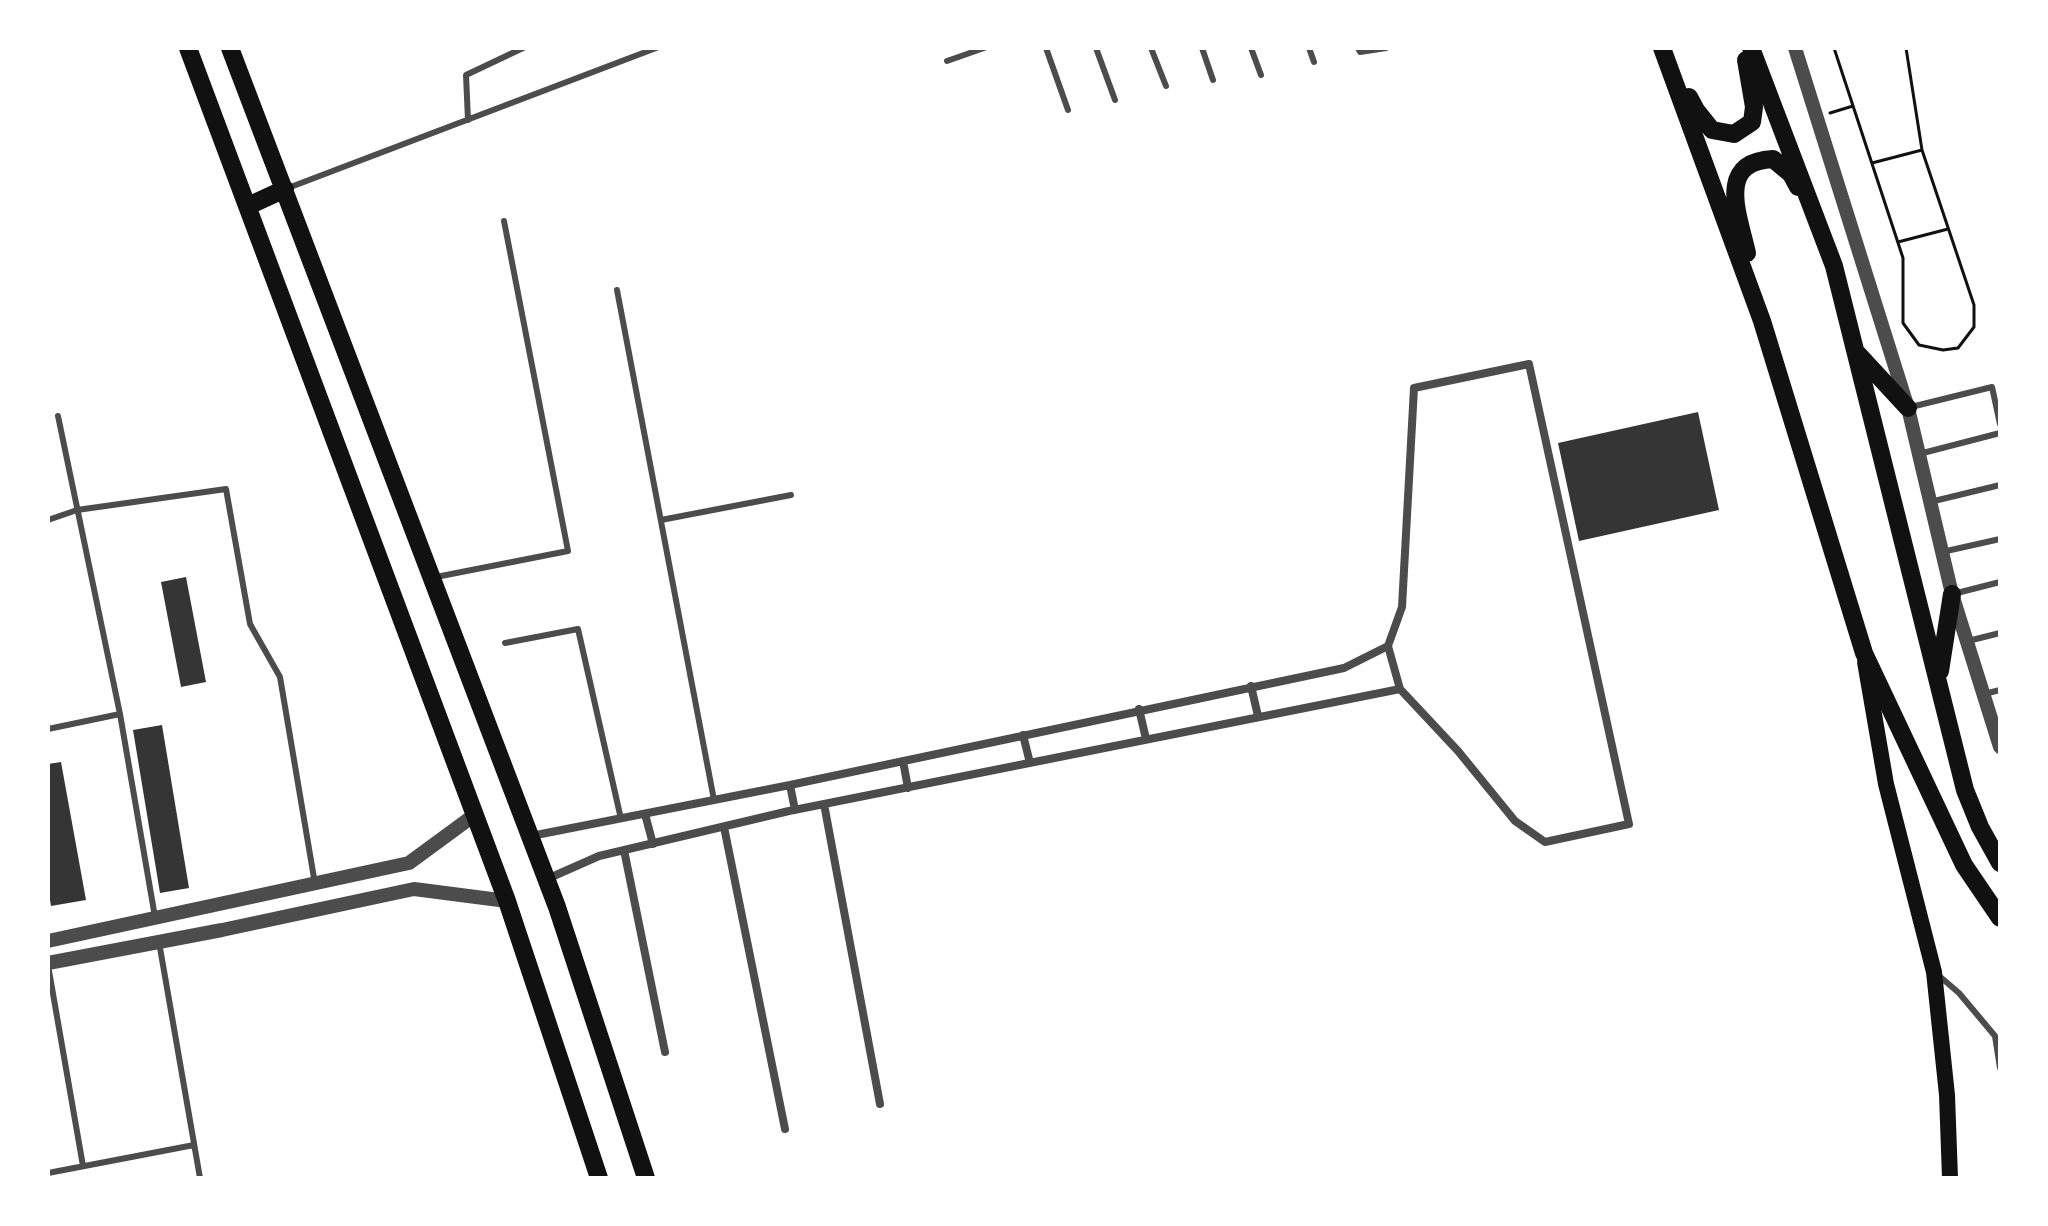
<!DOCTYPE html>
<html>
<head>
<meta charset="utf-8">
<style>
  body { margin:0 }
  #map { position:relative; width:2048px; height:1226px; overflow:hidden; background:#fff; font-family:Rubik,sans-serif }
  canvas { display:block }
  .frame { position:absolute; inset:0; border:50px solid #fff; pointer-events:none }
</style>
</head>
<body>
<div id="map">
<canvas width="2048" height="1226"></canvas>
<div class="frame"></div>
</div>
<script>
const ctx = document.querySelector('canvas').getContext('2d');
ctx.lineJoin = 'round';
function fill(path, color) {
  ctx.fillStyle = color;
  ctx.fill(path, 'evenodd');
}
function trace(path, color, width, dash) {
  ctx.strokeStyle = color;
  ctx.lineWidth = width;
  ctx.lineCap = dash ? 'butt' : 'round';
  ctx.setLineDash(dash || []);
  ctx.stroke(path);
}
const building = new Path2D(`
  M1698,412L1719,510L1579,541L1558,443Z
  M186,577L206,682L181,687L161,582Z
  M162,725L189,888L160,893L133,730Z
  M61,762L86,900L51,906L48,888V764Z`);
const path = new Path2D(`
  M1834,48L1903,258V323L1919,345L1943,350L1958,348L1974,327V305L1922,150L1906,48
  M1830,113L1853,106
  M1872,163L1922,150
  M1898,242L1948,229`);
const service = new Path2D(`
  M1046,48L1068,110
  M1096,48L1115,100
  M1151,48L1166,86
  M1202,48L1213,80
  M1251,48L1261,75
  M1309,48L1314,62
  M1358,48L1360,52L1386,48
  M947,61L984,48
  M468,120L466,75L523,48
  M288,188L656,48
  M617,290L714,800
  M1911,407L1992,387L2000,424
  M58,416L120,714L155,917
  M1919,454L2000,433
  M1930,502L2000,485
  M48,520L77,510L226,489L250,624L280,677L315,884
  M661,520L791,495
  M1942,552L2000,539
  M436,577L568,551L504,221
  M1953,594L2000,582
  M1968,641L2000,633
  M505,643L578,629L621,819
  M1984,694L2000,690
  M48,729L120,714
  M159,942L200,1178
  M48,965L83,1166
  M1938,975L1959,993L1995,1036L2000,1068
  M48,1173L194,1145`);
const minor = new Path2D(`
  M1529,364L1629,824L1545,842L1515,821L1458,751L1400,689L1388,646L1402,607L1414,388Z
  M1251,686L1258,716
  M1139,709L1146,739
  M1023,735L1030,763
  M903,761L908,788
  M790,785L795,810
  M824,804L880,1104
  M645,814L653,844
  M724,827L785,1129
  M531,836L790,785L1344,668L1388,646
  M624,850L665,1052
  M547,879L599,856L789,811L1400,689`);
const tertiary = new Path2D(`
  M1795,48L1908,408L1952,594L2000,747
  M48,941L409,863L473,816
  M48,963L222,930L414,889L507,901`);
const secondary = new Path2D(`
  M1865,662L1886,784L1934,972L1947,1095L1950,1178`);
const primary = new Path2D(`
  M188,48L507,901L599,1178
  M230,48L557,907L646,1178
  M1662,48L1762,321L1864,653L1964,865L2000,918
  M1751,48L1834,266L1965,790L1980,827L2000,863
  M1689,97L1696,110L1712,130L1734,134L1752,122L1754,107L1746,60
  M248,206L285,189
  M1747,253C1739,216 1715,162 1773,159L1791,174L1798,187
  M1858,354L1908,408
  M1940,671L1952,594`);
fill(building, '#353535');
trace(path, '#111', 3);
trace(service, '#4c4c4c', 6);
trace(minor, '#4c4c4c', 8);
trace(tertiary, '#4c4c4c', 14);
trace(secondary, '#111', 16);
trace(primary, '#111', 18);
</script>
</body>
</html>
